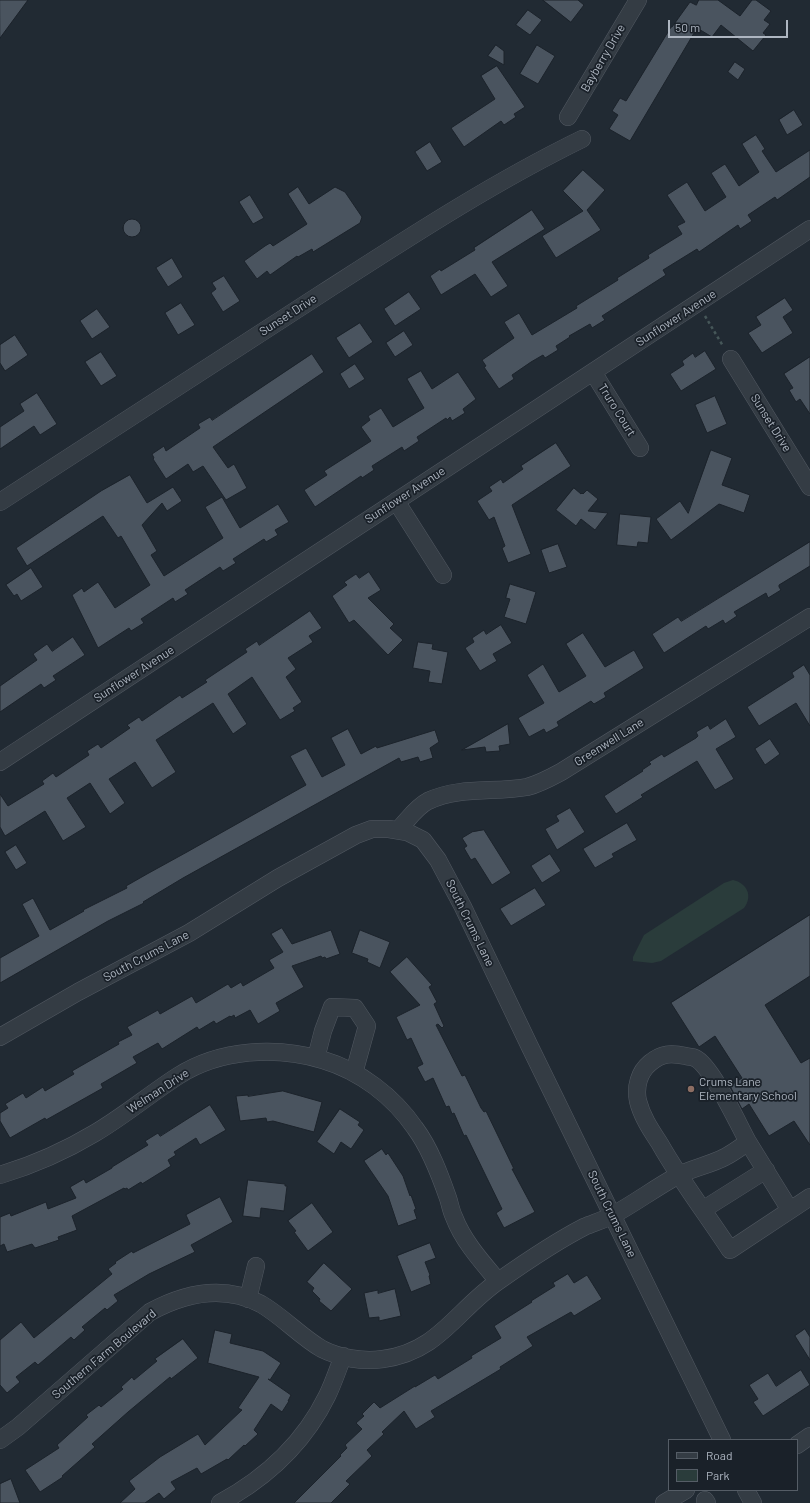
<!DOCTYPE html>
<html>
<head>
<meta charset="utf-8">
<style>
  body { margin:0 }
  #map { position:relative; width:810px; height:1503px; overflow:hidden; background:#212a33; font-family:Barlow,sans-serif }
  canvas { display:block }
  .legend { position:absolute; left:668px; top:1439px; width:130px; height:52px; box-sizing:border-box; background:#1a2129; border:1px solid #555d66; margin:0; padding:5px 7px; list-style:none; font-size:12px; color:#aeb6c1 }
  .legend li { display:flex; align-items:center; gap:8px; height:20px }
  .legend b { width:20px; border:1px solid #555d66 }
  .scale { position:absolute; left:668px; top:20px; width:120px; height:18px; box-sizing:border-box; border:2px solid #aeb6c1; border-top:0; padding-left:5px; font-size:12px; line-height:14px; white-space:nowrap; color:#aeb6c1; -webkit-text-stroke:3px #1a2129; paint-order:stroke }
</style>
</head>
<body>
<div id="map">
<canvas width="810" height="1503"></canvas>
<ul class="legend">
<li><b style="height:5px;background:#343c44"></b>Road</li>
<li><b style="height:11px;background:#2a3c3b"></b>Park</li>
</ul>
<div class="scale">50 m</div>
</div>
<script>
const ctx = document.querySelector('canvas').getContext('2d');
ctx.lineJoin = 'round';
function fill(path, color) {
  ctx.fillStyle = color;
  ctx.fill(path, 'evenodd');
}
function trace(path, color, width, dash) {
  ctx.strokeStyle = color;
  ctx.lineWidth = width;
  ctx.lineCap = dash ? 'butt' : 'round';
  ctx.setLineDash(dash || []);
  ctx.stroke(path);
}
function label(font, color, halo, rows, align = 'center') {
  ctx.font = font + ' Barlow,sans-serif';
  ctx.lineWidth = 3.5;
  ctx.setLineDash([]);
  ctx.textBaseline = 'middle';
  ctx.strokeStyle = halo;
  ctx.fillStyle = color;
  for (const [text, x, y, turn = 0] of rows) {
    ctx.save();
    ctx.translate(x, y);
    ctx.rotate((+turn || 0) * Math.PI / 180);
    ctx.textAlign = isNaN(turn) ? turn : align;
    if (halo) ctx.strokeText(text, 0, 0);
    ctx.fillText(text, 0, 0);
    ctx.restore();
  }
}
const green = new Path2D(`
  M733,880C747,883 753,896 744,908L661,961L652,963L633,961V957L644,935L724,883Z`);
const building = new Path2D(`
  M0,0H28L0,38Z
  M543,0H578L584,5L571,22Z
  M699,0H718L740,16L752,0H756L771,11L764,20L770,24L763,33L766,35L753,51L721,25L712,37L697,28L630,141L609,129L618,115L612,111L620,98L626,101L671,27H672L690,2L696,5Z
  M528,10L542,20L530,35L516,25Z
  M496,45L504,51V65L488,56Z
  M537,45L555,56L538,84L520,74Z
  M735,62L745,69L738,80L728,72Z
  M497,66L525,107L514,114L516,117L504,125L501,121L464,147L451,128L495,99L481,76Z
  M794,110L803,125L787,135L779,120Z
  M756,135L765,149L762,151L776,172L810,150V177L777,200L775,197L748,215L752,221L740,229L738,225L699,252L697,249L663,270L666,275L602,316L605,320L592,328L590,324L569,336L570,337L556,346L558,350L545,358L543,355L531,362L512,375L514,379L499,389L484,367L486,366L482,360L514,338L504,322L519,313L532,335L577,308L576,306L618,280L617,278L649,258L648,255L682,234L677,226L685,222L667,195L687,182L705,211L726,197L711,173L725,164L739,186L759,172L742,144Z
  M430,142L442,162L427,171L415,152Z
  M583,170L605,190L587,210L601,230L556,258L542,236L583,211L563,191Z
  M298,187L309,204L335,187L345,192L362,217L360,223L313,252L312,249L298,257L297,256L270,275L267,271L257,279L244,261L265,246L270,243L273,246L307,224L288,194Z
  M250,195L264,218L253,224L239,202Z
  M532,210L545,229L492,262L508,286L491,297L475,274L441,295L430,276L440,269L441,271L475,250L474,248Z
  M123 228a9 9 0 1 1 18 0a9 9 0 1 1-18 0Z
  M172,258L183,277L168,287L156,268Z
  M224,276L240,301L223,312L211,293L216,289L212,283Z
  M409,292L421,309L395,326L384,309Z
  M785,298L793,310L783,317L793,333L762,353L748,333L761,325L756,317Z
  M181,303L195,325L178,335L165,313Z
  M97,309L110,327L92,339L80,321Z
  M360,323L373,342L349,358L336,338Z
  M404,331L413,345L395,357L386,343Z
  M15,335L28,355L5,371L0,363V345Z
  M705,351L716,369L681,391L670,374L684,365L682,361L693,353L695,357Z
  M101,352L117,376L101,386L85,362Z
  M312,354L324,372L213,447L228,468L234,464L247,488L226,500L203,466L193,472L188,464L166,479L153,459L154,458L152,454L164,446L166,451L200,428L198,424L210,417L212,420Z
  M810,357V414L800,399L796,402L789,390L793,388L784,374Z
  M355,364L365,379L349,389L340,374Z
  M421,371L432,389L458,372L476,399L463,409L465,413L452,421L450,417L447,420L446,418L417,437L419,441L404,451L402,447L372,466L374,470L362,478L361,476L315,507L304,490L327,475L324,471L371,441L361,427L370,420L368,416L381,408L393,427L424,408L407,379Z
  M37,393L57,424L40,435L34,426L0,449V427L24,411L20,404Z
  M715,396L727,424L707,433L695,405Z
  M556,443L571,466L512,505L531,554L508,563L502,548L505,546L494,517L489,520L477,501L492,491L489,487L501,479L503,483L523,469L521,466Z
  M711,450L732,458L722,485L750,495L744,513L719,504L671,540L656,519L680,501L688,513Z
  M130,475L147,503L173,487L182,501L167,511L162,503L142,525L157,551L151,555L164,576L223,538L205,507L222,497L240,528L278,504L289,522L275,530L278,535L266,542L264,539L233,559L236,563L223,571L220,567L185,590L188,594L175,602L173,598L170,600L141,619L144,623L131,631L129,628L98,648L72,595L82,588L84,592L98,582L115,608L150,585L121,536L118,538L103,516L27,566L16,548L101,491Z
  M574,488L581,494L582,493L583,494L587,490L598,499L588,511L608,513L595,530L581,519L576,526L556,510Z
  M620,514L651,517L648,543L638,542L637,547L617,545Z
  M810,542V566L779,585V587L781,590L768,598L766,593L734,612L737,616L725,624L723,620L708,629L706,626L664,653L652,634L678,617L681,621Z
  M558,544L567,567L549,573L541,550Z
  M31,568L43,587L21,601L17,594L14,596L6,585Z
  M369,572L381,590L368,598L394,624L390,628L403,640L388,655L354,620L349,623L332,596L347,585L344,582L356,574L359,578Z
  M510,584L536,592L526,624L504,617L510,599L506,598Z
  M310,611L322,628L309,636L313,642L288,658L296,669L286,677L302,702L293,708L295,711L280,720L252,677L228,694L247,724L233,734L213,703L156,740L176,772L152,788L135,762L109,779L125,803L110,814L90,783L67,798L86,827L63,841L45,811L5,836L0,827V794L8,806L44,784L42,781L53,773L56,777L89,755L87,751L98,744L101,748L130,728L127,725L139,717L142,721L180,695L182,698L207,682L205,680L247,652L245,649L257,641L259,645Z
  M501,625L512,643L493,654L497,661L480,671L465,648L474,642L472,638L484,630L486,634Z
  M583,633L605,667L634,650L644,668L604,693L606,697L594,704L591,701L557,722L559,726L546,733L544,729L529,737L518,718L544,703L527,675L543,664L559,692L586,676L566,644Z
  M73,637L85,655L53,676L56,680L44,688L41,684L0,712V686L37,660L33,654L47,644L52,651Z
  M418,642L433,644L432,649L448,652L442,684L428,682L430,671L413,668Z
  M804,665L810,675V726L796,703L759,726L747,707L794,677L792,673Z
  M726,719L736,737L716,749L734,779L715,790L697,761L641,795L643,797L616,814L604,796L643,771L642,770L651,764L649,762L662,754L664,757L696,738L698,736L696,732L708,725L710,729Z
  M508,724L510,744L499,746L500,751L486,752L485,747L462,750Z
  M348,729L361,754L376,746L377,748L435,730L439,742L430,748L433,758L420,762L418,757L401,762L399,758L183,878L143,902L144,903L108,921L0,983V958L39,936L22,904L33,898L50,930L84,911L83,910L127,888L126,886L147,874L187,852L306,785L290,756L306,748L322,777L345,765L331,738Z
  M770,739L780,754L765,765L755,749Z
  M570,808L585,832L557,850L545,829L559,821L556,816Z
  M627,823L637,840L612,854L614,857L595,868L583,849Z
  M484,830L511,873L492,885L475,858L471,860L464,848L467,846L462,838L472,832Z
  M16,845L27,863L16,870L5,852Z
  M550,854L561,871L542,883L531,866Z
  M535,888L546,905L511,926L500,909Z
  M810,915V976L765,1005L801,1063L810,1058V1145L794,1121L769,1136L749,1104L742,1109L730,1086L742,1078L715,1036L699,1047L671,1003Z
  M282,928L292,944L331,930L340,954L326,959L325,957L322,958L321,956L292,966L304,987L276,1003L280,1011L258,1024L250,1010L235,1018L234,1015L231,1017L230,1016L216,1024L214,1021L199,1030L197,1027L162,1049L158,1043L133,1057L137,1063L101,1084L103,1088L46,1120L45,1118L10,1138L0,1121V1113L8,1108L5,1104L23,1093L26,1098L43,1087L45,1091L74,1074L72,1071L119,1044L118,1042L132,1035L127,1027L158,1010L160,1014L192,996L196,1003L228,984L231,988L241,982L243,986L274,968L269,960L283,952L271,934Z
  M360,930L390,942L380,968L367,962L368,959L352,953Z
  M407,957L432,985L429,987L437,1002L434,1004L444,1026L442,1028L438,1024L436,1025L462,1076L465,1075L481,1108L484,1112L486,1111L514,1169H512L535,1212L504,1228L496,1213L502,1209L466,1135L464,1136L454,1113L452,1114L449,1106L446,1107L433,1078L425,1082L417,1067L423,1064L411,1038L407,1040L396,1017L420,1005L390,972Z
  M283,1091L322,1102L314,1132L273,1121L267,1122L266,1118L240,1121L236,1096L248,1095V1096Z
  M210,1105L226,1130L200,1145L196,1138L174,1152L176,1155L168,1160L171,1166L142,1184L141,1182L128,1190L127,1188L125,1189L124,1188L72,1216L77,1230L58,1237L59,1240L35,1248L32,1244L7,1252L4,1244L0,1246V1217L10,1213L11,1216L46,1202L48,1209L76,1198L70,1187L84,1179L86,1183L112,1168V1167L148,1145L145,1141L158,1133L160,1136Z
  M340,1109L360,1122L358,1125L364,1130L351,1149L341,1142L334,1154L317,1142Z
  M382,1149L386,1155L388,1153L403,1176L410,1196L411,1195L416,1209L414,1210L417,1219L398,1226L388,1196L364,1161Z
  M248,1180L285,1184V1186H287L284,1211L261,1208L260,1218L243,1216Z
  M220,1197L233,1222L191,1245L195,1252L149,1274L114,1295L118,1301L107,1310L105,1308L82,1327L85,1330L74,1340L71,1337L38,1365L35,1362L16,1377L20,1382L7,1393L0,1385V1340L21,1322L34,1338L112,1274L108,1269L116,1263L115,1262L132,1251L133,1253L190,1224L186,1215Z
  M312,1203L333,1232L308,1251L294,1232L296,1231L288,1221Z
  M430,1243L436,1258L425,1262L430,1275L429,1276L431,1284L411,1292L397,1256Z
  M324,1263L352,1289L331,1311L319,1301L320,1299L312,1291L314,1288L307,1282Z
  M568,1274L574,1283L587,1275L602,1299L574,1316L571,1312L527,1337L533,1346L500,1367L501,1369L431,1411L435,1417L416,1429L404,1411L382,1432L384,1434L367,1450L372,1456L346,1481L350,1484L331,1503H294L341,1456L340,1455L347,1448L345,1445L362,1429L356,1423L364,1416L362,1414L374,1402L380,1408L415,1386V1387L435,1375L438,1379L472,1358L471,1356L501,1338L494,1326L532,1302L531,1301L555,1286L553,1283Z
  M395,1289L401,1316L379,1321V1317L369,1318L364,1293L378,1290V1293Z
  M805,1329L810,1337V1360L795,1336Z
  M215,1330L232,1334L230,1343L263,1351L281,1363L270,1380L268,1379L291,1395L288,1401H289L282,1412L271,1404L254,1430L258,1434L245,1446L244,1445L228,1460L227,1459L201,1474L197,1468L171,1482L176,1489L164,1499L159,1493L145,1503H120L135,1489L129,1481L160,1457L198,1434L205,1445L242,1410L238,1408L259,1377L208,1363Z
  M183,1339L198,1358L171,1379L170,1377L128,1412L92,1444L95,1447L62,1476L63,1477L40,1492L25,1470L59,1448L57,1445L88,1417L86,1415L99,1405L101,1407L123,1389L121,1387L132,1377L134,1380L157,1361L155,1359Z
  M801,1370L810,1385L763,1416L753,1402L758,1399L749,1385L768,1373L776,1386Z
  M11,1479L20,1503H0V1484Z`);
const path = new Path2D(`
  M705,316L723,346`);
const minor = new Path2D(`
  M568,117L638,0
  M731,359L810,487
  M593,372L640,448
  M396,501L443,575
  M0,502C108,431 216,361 324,292C408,238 492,183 582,139
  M0,762L810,229
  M398,830C407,821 416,807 428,801C460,786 494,793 527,787C539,784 550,778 561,772L810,617
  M0,1037L78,992L189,933L278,878L356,835L372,829H389L407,832L423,840L438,860L463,907L530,1047L722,1440
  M316,1058L323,1031L332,1007L355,1008L367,1026L354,1073
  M748,1142L790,1210
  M0,1175C33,1165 65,1151 95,1133C124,1116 150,1094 178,1076C220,1049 276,1046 323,1060C360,1071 393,1096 415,1128C430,1148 440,1175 448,1198C450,1204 451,1211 454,1217C463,1241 482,1262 498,1281
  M704,1209L766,1170
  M248,1299L256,1266
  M0,1440L18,1427L150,1312C185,1293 223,1284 261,1304C282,1316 301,1337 322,1349C340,1358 363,1362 383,1359C439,1352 457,1309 500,1280C527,1261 555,1242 584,1227C593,1223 604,1220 613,1215C635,1203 655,1188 677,1176C692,1168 710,1165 725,1157C733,1153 741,1147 748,1142C738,1124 712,1066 695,1058C693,1057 689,1057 686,1056C671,1053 662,1053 650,1063C639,1072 635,1087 638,1101C642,1117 651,1130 660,1144C681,1181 707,1215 730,1250L810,1197
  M797,1445L810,1436
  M746,1490L753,1503
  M705,1500L707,1503
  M220,1503C266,1478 303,1445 327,1396C333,1384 338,1369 343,1356
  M664,1503L686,1490`);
const markers = [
  [691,1089,4,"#8d6e63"]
];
const streetNames = [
  ["Bayberry Drive",603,58,-60],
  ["Sunset Drive",288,315,-33],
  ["Sunflower Avenue",676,318,-33],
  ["Truro Court",617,410,58],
  ["Sunset Drive",771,423,58],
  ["Sunflower Avenue",405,495,-33],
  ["Sunflower Avenue",134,674,-33],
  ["Greenwell Lane",609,742,-32],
  ["South Crums Lane",470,923,64],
  ["South Crums Lane",146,956,-28],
  ["Welman Drive",158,1091,-33],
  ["South Crums Lane",612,1214,64],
  ["Southern Farm Boulevard",104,1354,-40]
];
const poiNames = [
  ["Crums Lane",699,1082],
  ["Elementary School",699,1096]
];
fill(green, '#2a3c3b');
fill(building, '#4a545f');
trace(building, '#1c232b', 1);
trace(minor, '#525962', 18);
trace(path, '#465759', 2.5, [3, 3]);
trace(minor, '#343c44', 17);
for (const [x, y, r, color] of markers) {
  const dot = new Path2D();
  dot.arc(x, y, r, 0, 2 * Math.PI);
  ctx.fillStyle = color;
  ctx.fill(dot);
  trace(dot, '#1a2129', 1.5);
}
label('12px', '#aeb6c1', '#1a2129', streetNames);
label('12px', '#aeb6c1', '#1a2129', poiNames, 'left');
</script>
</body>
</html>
